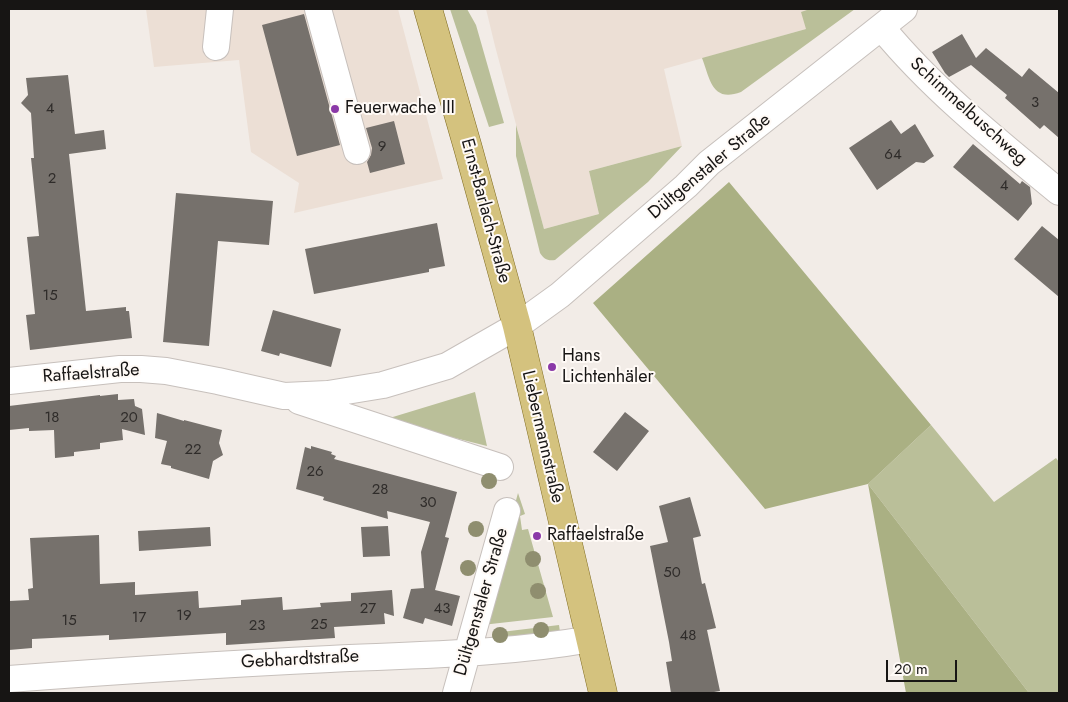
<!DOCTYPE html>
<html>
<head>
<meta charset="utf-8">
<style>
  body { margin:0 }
  #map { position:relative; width:1068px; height:702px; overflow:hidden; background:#f2ece7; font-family:Jost,sans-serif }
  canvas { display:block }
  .frame { position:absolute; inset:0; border:10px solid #171514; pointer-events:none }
  .scale { position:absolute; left:886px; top:660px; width:71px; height:22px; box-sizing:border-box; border:2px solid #171514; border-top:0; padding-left:6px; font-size:15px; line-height:18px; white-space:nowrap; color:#171514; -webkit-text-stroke:4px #fffaf6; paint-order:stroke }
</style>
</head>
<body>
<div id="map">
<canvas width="1068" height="702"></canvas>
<div class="frame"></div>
<div class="scale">20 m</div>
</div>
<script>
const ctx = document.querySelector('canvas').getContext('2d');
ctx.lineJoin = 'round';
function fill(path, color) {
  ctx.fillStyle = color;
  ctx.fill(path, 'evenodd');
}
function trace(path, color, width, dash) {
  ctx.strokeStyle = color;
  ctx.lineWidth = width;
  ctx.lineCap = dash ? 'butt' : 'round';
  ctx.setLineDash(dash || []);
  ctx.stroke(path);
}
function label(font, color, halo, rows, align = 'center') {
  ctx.font = font + ' Jost,sans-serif';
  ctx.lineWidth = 4;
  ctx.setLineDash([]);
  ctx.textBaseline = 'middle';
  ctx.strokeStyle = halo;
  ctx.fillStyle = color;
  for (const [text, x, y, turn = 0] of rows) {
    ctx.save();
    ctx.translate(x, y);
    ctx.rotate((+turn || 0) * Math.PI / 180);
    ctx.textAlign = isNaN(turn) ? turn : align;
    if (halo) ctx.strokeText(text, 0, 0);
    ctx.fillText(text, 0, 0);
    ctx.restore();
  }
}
const built = new Path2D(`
  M146,9H398L443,179L294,213L299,183L251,152L239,60L154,67Z
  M486,9H842L806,29L664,69L682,146L589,171L599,214L544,229L495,46Z`);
const green = new Path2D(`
  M450,9H467L476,25L504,123L489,127Z
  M810,9H855L741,92C712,103 710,79 702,58L806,29L801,12Z
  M516,125L544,229L599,214L589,171L682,146L648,182L555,260C547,261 544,259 540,253L516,156Z
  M475,392L487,446L383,420Z
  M931,425L994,502L1056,458L1059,462V505L1058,506L1059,510V693H1029L868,484Z
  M518,493L525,514L520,516L522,530L528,529L553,617L482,625Z
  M559,625L561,639L490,643L493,633Z`);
const forest = new Path2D(`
  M729,182L931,425L868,484L1029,693H906L868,484L765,509L593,303Z`);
const building = new Path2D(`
  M304,14L340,145L297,156L262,25Z
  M962,34L976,58L986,48L1022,77L1029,68L1059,93V138L1044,125L1040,129L1005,98L1007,95L971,65L949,77L945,73L932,52Z
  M68,75L75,134L104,130L106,149L69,154L86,311L126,307V311H129L132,338L30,350L26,315L35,314L27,237L39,236L31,158H34L31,113L21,103L28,95L26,78Z
  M891,120L901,134L915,124L934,156L924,163L916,162L877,190L849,148Z
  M394,121L405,164L370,173L367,162L371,155L372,148L366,128Z
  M973,144L1020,184L1022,181L1030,187L1032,204L1018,221L953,167Z
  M176,193L273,201L269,245L218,241L209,346L163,342Z
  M437,223L445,266L429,269V272L314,294L305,249Z
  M1042,226L1059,240V297L1014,259Z
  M273,310L341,329L331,367L280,353L279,356L261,351Z
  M118,394V400L134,399L135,406L142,409L145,435L122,429L123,440L100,443V449L74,452V456L55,458L54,430L29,431V428L9,430V406L100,395V396Z
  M625,412L649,431L617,471L593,452Z
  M157,413L184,421V420L222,430L219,443L223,455L213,461L209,479L171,468V466L161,464L167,441L155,438Z
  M311,446L332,452L331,454L336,456L334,459L457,492L445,537L449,538L435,590L460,596L452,626L425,618L423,624L403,618L411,589L424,588L421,552L430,522L387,511L388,519L323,500L324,497L296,489L305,447L311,449Z
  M690,497L701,536L693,538L702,584L705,583L716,628L707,630L720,691L708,693H671L666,662L672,661L669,642L650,546L668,542L659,506Z
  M388,526L390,556L363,557L361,527Z
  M210,527L211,546L139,551L138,531Z
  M99,535L100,584L135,582V595L198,591L199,608L241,605V600L282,597L283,610L321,607L320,603L351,601V593L392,590L394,616L384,613L385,624L334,627L335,638L226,645V633L109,640V635L32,639V648L9,650V601L29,600L28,589L33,588L30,538Z`);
const minor = new Path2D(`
  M318,9L357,151
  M882,28C933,90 997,141 1059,192
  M216,47L220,9
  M9,381L120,369H141L166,371L218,381L284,396L328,394L383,385L447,366L517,326L560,295L686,186L709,163L904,9
  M299,401L500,467
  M9,679C116,671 223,664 330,659C417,655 506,654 591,639
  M456,693L507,511`);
const major = new Path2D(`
  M428,9L468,148L517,326L603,693`);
const trees = [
  [489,481],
  [476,529],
  [533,559],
  [468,568],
  [538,591],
  [541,630],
  [500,635]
];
const markers = [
  [335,109,5,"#8b39a8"],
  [552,367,5,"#8b39a8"],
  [537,536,5,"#8b39a8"]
];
const numberNames = [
  ["3",1035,103],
  ["4",50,109],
  ["9",382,147],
  ["64",893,155],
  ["2",52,179],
  ["4",1004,186],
  ["15",50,296],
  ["18",52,418],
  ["20",129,418],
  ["22",193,450],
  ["26",315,472],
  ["28",380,490],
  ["30",428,503],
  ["50",672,573],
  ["27",368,609],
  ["43",442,609],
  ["19",184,616],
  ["17",139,618],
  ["15",69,621],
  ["25",319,625],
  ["23",257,626],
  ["48",688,636]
];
const poiNames = [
  ["Feuerwache III",345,109],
  ["Hans",562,357],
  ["Lichtenhäler",562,378],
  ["Raffaelstraße",547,536]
];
const streetNames = [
  ["Schimmelbuschweg",968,112,42],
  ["Dültgenstaler Straße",710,167,-40],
  ["Ernst-Barlach-Straße",485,211,75],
  ["Raffaelstraße",91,374,-4],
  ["Liebermannstraße",542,437,77],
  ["Dültgenstaler Straße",482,602,-74],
  ["Gebhardtstraße",300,660,-3]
];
fill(built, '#ecdfd5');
fill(green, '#babf99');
fill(forest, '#aab083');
fill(building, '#76716c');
trace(minor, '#c7c0bc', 28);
trace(major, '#7f6b21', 29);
trace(minor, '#fff', 26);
trace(major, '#d4c27e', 28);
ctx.fillStyle = '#8f8e6f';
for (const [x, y] of trees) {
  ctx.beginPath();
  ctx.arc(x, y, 8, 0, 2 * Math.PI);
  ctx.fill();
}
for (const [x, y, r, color] of markers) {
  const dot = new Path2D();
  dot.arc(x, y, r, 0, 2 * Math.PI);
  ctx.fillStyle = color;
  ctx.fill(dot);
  trace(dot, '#fffaf6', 2);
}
label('15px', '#2f2c2a', null, numberNames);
label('18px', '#171514', '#fffaf6', poiNames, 'left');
label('18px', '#171514', '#fffaf6', streetNames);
</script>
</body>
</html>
